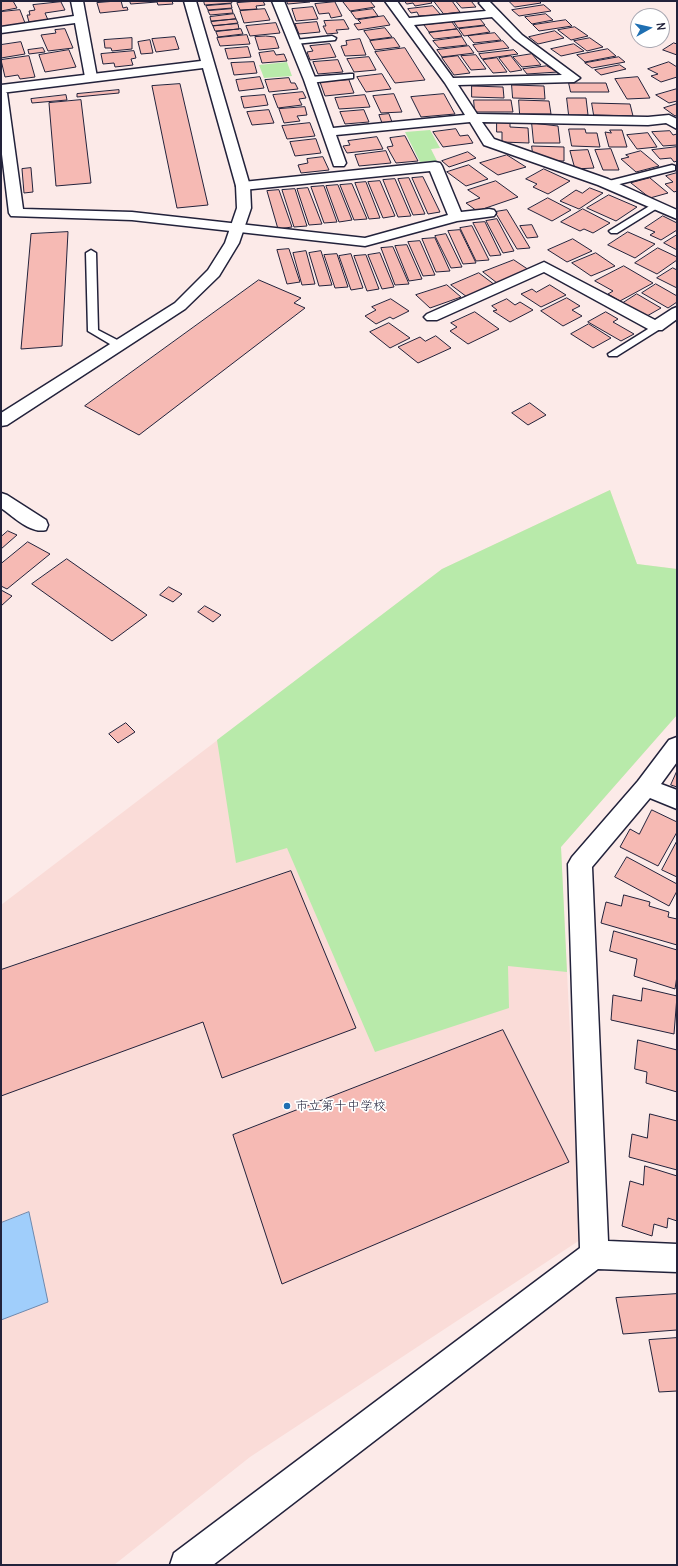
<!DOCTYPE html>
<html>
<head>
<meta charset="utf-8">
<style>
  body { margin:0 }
  #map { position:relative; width:678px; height:1566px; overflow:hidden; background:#fceae8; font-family:Delius,sans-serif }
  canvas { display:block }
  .frame { position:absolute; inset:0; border:2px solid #22223b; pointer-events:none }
  .north { position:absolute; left:630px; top:8px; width:40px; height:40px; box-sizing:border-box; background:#fff; border:1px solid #a7a7b1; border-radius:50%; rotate:82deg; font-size:11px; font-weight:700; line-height:16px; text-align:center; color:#22223b }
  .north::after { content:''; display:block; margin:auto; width:14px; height:18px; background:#1f6fb2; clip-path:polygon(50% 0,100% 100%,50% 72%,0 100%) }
</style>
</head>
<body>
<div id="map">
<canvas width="678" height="1566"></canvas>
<div class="frame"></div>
<div class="north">N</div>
</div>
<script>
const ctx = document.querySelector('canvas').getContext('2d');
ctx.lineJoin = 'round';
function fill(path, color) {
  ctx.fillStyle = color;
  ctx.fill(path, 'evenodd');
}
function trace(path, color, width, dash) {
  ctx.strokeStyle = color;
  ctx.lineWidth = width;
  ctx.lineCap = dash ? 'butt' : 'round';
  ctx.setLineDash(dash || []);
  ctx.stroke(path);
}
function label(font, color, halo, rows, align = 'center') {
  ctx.font = font + ' Delius,"Klee One",sans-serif';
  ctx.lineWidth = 3.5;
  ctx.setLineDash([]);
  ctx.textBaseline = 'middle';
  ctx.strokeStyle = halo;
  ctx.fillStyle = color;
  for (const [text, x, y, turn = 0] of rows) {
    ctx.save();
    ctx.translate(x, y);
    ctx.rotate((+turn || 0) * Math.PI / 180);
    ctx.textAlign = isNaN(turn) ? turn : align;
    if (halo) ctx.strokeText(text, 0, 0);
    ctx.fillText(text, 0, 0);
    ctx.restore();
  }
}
const built = new Path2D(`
  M610,490L637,564L677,569V715L561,847L580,1240L250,1457L114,1565H1V905L442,569Z`);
const green = new Path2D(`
  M287,62L292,76L264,78L259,65Z
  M430,130L440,148L431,149L437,161L420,162L405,132Z
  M610,490L637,564L677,569V715L561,847L567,972L508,966L509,1008L375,1052L287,848L236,863L217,740L442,569Z`);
const water = new Path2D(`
  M29,1212L48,1302L1,1320V1223Z`);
const building = new Path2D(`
  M1,1H13L17,8L1,11Z
  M121,1L123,8L127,7L128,10L100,13L97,3Z
  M130,1H172L173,4L158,5L157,2L131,4Z
  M204,1H231L232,3L205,5Z
  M263,1L265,5L256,6L257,9L240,10L237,3Z
  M287,1H309L310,2L288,4Z
  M354,1H370L375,7L350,11L343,2Z
  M405,1H430L432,3L415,6L413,3L407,4Z
  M434,1H452L460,12L444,14Z
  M456,1H471L476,7L462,8Z
  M509,1H539L541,3L515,7Z
  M61,2L65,10L45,13L48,20L29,22L27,15H30L29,11L35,10L33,5Z
  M335,2L342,16L331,18L329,13L319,14L315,4Z
  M231,4L232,8L208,10L206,6Z
  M544,5L551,11L519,16L512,10Z
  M433,6L441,15L419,16L417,12L411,13L408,9Z
  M313,7L318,19L296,21L292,9Z
  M232,9L233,13L210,15L208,11Z
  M265,9L270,20L244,23L240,11Z
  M373,9L378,16L356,19L351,12Z
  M20,10L25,23L1,27V12Z
  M234,14L236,19L211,21L210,17Z
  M546,14L553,20L532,24L525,17Z
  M384,16L390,25L358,30L354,24L361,23L358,20Z
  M236,19L238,23L213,26L211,22Z
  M480,19L485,25L458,28L454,22Z
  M344,20L349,29L336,30L338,33L327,34L323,26H326L324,21Z
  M566,20L572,26L539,31L533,25Z
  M317,22L320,32L299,34L295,24Z
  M452,22L457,29L429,32L424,25Z
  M276,23L280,33L250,36L246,26Z
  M238,24L239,29L215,31L213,26Z
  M485,26L490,32L464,36L459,29Z
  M575,27L588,36L571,40L558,30Z
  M385,28L392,37L370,40L364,31Z
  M65,29L73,48L48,51L41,35L56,33L55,30Z
  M241,29L243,34L218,37L216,32Z
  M457,29L462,36L434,39L429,33Z
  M555,31L564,38L538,44L529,37Z
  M495,33L501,40L474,43L468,36Z
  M247,35L250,44L220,46L217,38Z
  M266,36L275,37L279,48L259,50L255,37Z
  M175,37L179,49L156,52L152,39Z
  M462,37L467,45L439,48L433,41Z
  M132,38V49L112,51L111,48H105L104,40Z
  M394,38L400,47L375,50L370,41Z
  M590,38L603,47L587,51L574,41Z
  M360,39L366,55L345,56L341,46L347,45L346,41Z
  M150,40L153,53L141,54L138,42Z
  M503,41L509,48L478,52L473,45Z
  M21,42L25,54L1,58V45Z
  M674,43L677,44V55L663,50Z
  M330,44L336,57L310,60L307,52L313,51L310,46Z
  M574,44L584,51L561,56L551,49Z
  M469,46L474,53L442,57L437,50Z
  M248,47L251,57L228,59L225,49Z
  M43,48L45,52L29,54L28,50Z
  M405,48L425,80L395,83L375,52Z
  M608,49L616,56L585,62L577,55Z
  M69,50L76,67L45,72L39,55Z
  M514,50L518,54L482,59L479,54Z
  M134,51L136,58L131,59L133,65L115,67L114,63L103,64L101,54Z
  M274,51L276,55L284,54L287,61L262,63L259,53Z
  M532,54L541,65L522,67L513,57Z
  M476,55L486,69L471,70L461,56Z
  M29,56L35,77L20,79L18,75L5,77L1,60Z
  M458,56L470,73L454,75L442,58Z
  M511,56L522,70L510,72L499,58Z
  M369,57L376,70L354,72L347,59Z
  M619,57L625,62L592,68L585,63Z
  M497,58L507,72L493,73L483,60Z
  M338,60L343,72L318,74L313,62Z
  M254,62L257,73L234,75L231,63Z
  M669,62L677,67V77L661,82L651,76L658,74L648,69Z
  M620,65L626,69L601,75L595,70Z
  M547,66L558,72L527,74L523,69Z
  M382,74L391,89L366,92L357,77Z
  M260,77L264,88L239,91L236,80Z
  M638,77L650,98L627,99L615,79Z
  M289,78L291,83H295L298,89L269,92L265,80Z
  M349,80L354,93L325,96L320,82Z
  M569,83H606L609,92H571Z
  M180,84L208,205L177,208L152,86Z
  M512,85L544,86L545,99L513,98Z
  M472,86L503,87L504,98L472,97Z
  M677,89V101L669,103L656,95Z
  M119,90V93L77,97V94Z
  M303,92L306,98L299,99L302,105L278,108L273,95Z
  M394,94L402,112L381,113L373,96Z
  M444,94L455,114L421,117L411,97Z
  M66,95L67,100L32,103L31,99Z
  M265,95L268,105L244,108L241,97Z
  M365,95L370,107L339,109L335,98Z
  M567,98H586L588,115H569Z
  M81,100L91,183L56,186L49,103Z
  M474,100H511L513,112H475Z
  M519,100L549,101L551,114H520Z
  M592,103L630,104L633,116L594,115Z
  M677,104V115L675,116L664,108Z
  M305,107L307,115L297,116L300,121L284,123L279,109Z
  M269,110L274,123L252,125L247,112Z
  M364,110L369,122L345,124L340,112Z
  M389,114L392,122L382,123L379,115Z
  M497,122L510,123V127L528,128L529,143L502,142V132H497Z
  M310,123L315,136L287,139L282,126Z
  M532,123L558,126L560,143H534Z
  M456,129L460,136L468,135L473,143L443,147L433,132Z
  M569,129H585L586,133H597L600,147L572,146Z
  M610,130H622L627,147H609L605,132L611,133Z
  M670,131L673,135L677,134V145L663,146L652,132Z
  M648,133L657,147L637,149L627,135Z
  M405,136L418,161L396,163L387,147L393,146L390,138Z
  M377,137L383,149L347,153L343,146L350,145L348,141Z
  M316,139L321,153L295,156L290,142Z
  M532,146L564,147V161H548L547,157L533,154Z
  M677,147V161L674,162L671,158L660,159L652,150Z
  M611,149L619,170H603L595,150Z
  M588,150L594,168L575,169L570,151Z
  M386,151L391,163L359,166L355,155Z
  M641,151L659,166L636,172L621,159L629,157L626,155Z
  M468,152L476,158L449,167L442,161Z
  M507,155L526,167L498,175L480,163Z
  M323,157L329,170L301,173L298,165L308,163L307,159Z
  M469,165L488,179L466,186L447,172Z
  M31,168L33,192L24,193L22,169Z
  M544,169L570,181L548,194L533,187L537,184L526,179Z
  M677,173V191L674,192L665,184L673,182L666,176Z
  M423,177L440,212L428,214L412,178Z
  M409,178L425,214L413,215L398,179Z
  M650,178L668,193L650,198L631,183Z
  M395,179L411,216L398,217L383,180Z
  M380,181L395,216L383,218L368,182Z
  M496,181L518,197L477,211L466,203L480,198L468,190Z
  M366,182L380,218L369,219L355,183Z
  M352,184L367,219L354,220L340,185Z
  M338,185L352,220L339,222L326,186Z
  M324,186L337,222L324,223L311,187Z
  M308,188L322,224L309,225L297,189Z
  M590,188L603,193L579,209L560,201L576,190L582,193Z
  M295,189L307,226L294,227L282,190Z
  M279,190L292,227L278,229L267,191Z
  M609,195L637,207L616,221L587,208Z
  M548,198L571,210L552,221L528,209Z
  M583,209L610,223L593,233L584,229L580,231L561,222Z
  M507,210L530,248L517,249L495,212Z
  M663,216L677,223V230L661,240L650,235L655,232L645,228Z
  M497,219L514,251L503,253L486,221Z
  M485,222L501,255L490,256L473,223Z
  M532,225L538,237L527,238L520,226Z
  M472,226L489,260L476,261L460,228Z
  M460,230L476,263L463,264L448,231Z
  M68,232L62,346L21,349L31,234Z
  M628,232L655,244L635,258L608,245Z
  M446,234L462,267L451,268L435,236Z
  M677,235V250L664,243Z
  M435,238L450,271L436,272L422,239Z
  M573,239L592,251L567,262L548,250Z
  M420,241L435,275L423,276L408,242Z
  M407,245L422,279L409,281L395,246Z
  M393,247L409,284L395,285L381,248Z
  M658,248L677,257V260L657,274L635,263Z
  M289,249L300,282L287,284L277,250Z
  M306,251L315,284L302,285L293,253Z
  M321,251L332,285L319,286L309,253Z
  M380,253L394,287L382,289L368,255Z
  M596,253L615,266L591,276L572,263Z
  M337,254L348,287L335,288L324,255Z
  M351,254L363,288L351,290L339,256Z
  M366,255L379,289L367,291L354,256Z
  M514,260L529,270L497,283L483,272Z
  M624,266L653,283L620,301L608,294L613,291L595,281Z
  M673,268L677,270V288L657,278Z
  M479,273L495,285L467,297L451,285Z
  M259,280L301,298L294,303L305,308L139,435L85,406Z
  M656,284L677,296V302L668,308L642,293Z
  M447,285L461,297L430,308L416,295Z
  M550,285L566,295L541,307L521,294L532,289L536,292Z
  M637,294L661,308L647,316L623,303Z
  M567,298L580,306L572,310L582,316L563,326L541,311Z
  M391,299L409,311L393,319L390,317L376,324L365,316L376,310L372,307Z
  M507,299L515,305L520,302L533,310L510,322L493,311L497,310L492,306Z
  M475,312L499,329L468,344L450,331L457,327L451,323Z
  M606,312L618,319L613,322L634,334L621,341L588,322Z
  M389,323L410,338L390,348L370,332Z
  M589,324L611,338L593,348L571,334Z
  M436,336L451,348L418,363L398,347L420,337L425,341Z
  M530,403L546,415L528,425L512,413Z
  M8,531L17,535L1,549V537Z
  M28,542L50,554L7,589L1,586V564Z
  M67,559L147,615L112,641L32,584Z
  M169,587L182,594L173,602L160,595Z
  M1,590L12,596L1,606Z
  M205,606L221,615L213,622L198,612Z
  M126,723L135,732L118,743L109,734Z
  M677,771V787L671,785Z
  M652,810L677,822V832L658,866L620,847L630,829L639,834Z
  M677,841V877L662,870Z
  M627,857L677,884V891L669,906L615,877Z
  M291,871L356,1028L222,1078L203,1022L1,1096V970Z
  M624,895L650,902L649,906L669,912L668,917L677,919V945L601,923L606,902L621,906Z
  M614,931L677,950V976L675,989L634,976L637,959L610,951Z
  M643,988L677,996L674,1034L611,1020L613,995L641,1001Z
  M503,1030L569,1162L282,1284L233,1135Z
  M638,1040L677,1050V1092L646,1083L647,1072L635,1069Z
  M650,1114L677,1121V1170L629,1157L632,1134L647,1138Z
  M645,1166L677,1176V1221L668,1218L667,1228L654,1224L652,1236L622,1226L630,1181L643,1185Z
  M677,1294V1330L623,1334L616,1298Z
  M677,1338V1391L659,1392L649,1340Z`);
const lane = new Path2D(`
  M332,36L336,38L335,40L295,44L291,42L295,40Z
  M350,74H353V78L310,83L306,80L310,77Z
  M672,165L675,166V170L608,187L603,184L605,182Z
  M656,202L661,205L659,207L617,233H611L609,231Z
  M91,250L96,253L98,330L123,343L124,345L123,347H115L88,331L86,253Z
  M656,324L660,325L661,327L660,329L617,356H609L608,354Z`);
const street = new Path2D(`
  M71,1H83L97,77L95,80L91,81L85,77L75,23L1,33V27L74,16Z
  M272,1H284L316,80L333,128L465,115L445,83L385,1H397L409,18L486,11L479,3L481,1H489L522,35L580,78L574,82L458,85L477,114L648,117L669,115L677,119V129L666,123L648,125L482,122L494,139L608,179L677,210V219L598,185L484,145L470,122L336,135L346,163L344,166H334L304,80ZM492,17L514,39L562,75L453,78L414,25Z
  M1,89L7,93L23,209L132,212L365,238L448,215L430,171L243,190L238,189L236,186L238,183L243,182L435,162L440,163L442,166L461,212L489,209L494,210L496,213L494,216L457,221L365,246L132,220L11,216L9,213L1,146Z
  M544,262L655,320L672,309L677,307V319L662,330H650L544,272L437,320H427L424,317L427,314Z
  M1,493L7,495L46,520L48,525L46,530C30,534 13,516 1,508Z
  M677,737V762L661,784L677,790V809L650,798L592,867L608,1241L677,1244V1272L598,1269L213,1565H170L174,1553L580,1248L568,864L572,857L638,781L669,740Z`);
const secondary = new Path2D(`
  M184,1H196L250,186L251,208L239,243L219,276L185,309L7,425L1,426V413L175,303L208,270L225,243L237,208L236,186L203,68L1,93V85L201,61Z`);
const markers = [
  [287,1106,4,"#1f6fb2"]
];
const nearPoinames = [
  ["市立第十中学校",295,1106]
];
fill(built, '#fadcd8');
fill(green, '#b8eaaa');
fill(water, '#a0cefb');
trace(water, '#6e89ae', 1);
fill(building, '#f6bab4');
trace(building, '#22223b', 1);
trace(lane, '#22223b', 3);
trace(street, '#22223b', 3);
trace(secondary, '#22223b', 3);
fill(lane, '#fff');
fill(street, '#fff');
fill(secondary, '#fff');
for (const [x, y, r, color] of markers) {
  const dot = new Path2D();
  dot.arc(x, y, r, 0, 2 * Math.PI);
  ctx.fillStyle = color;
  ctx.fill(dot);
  trace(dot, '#fff', 1.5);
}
label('13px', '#22223b', '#fff', nearPoinames, 'left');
</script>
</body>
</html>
